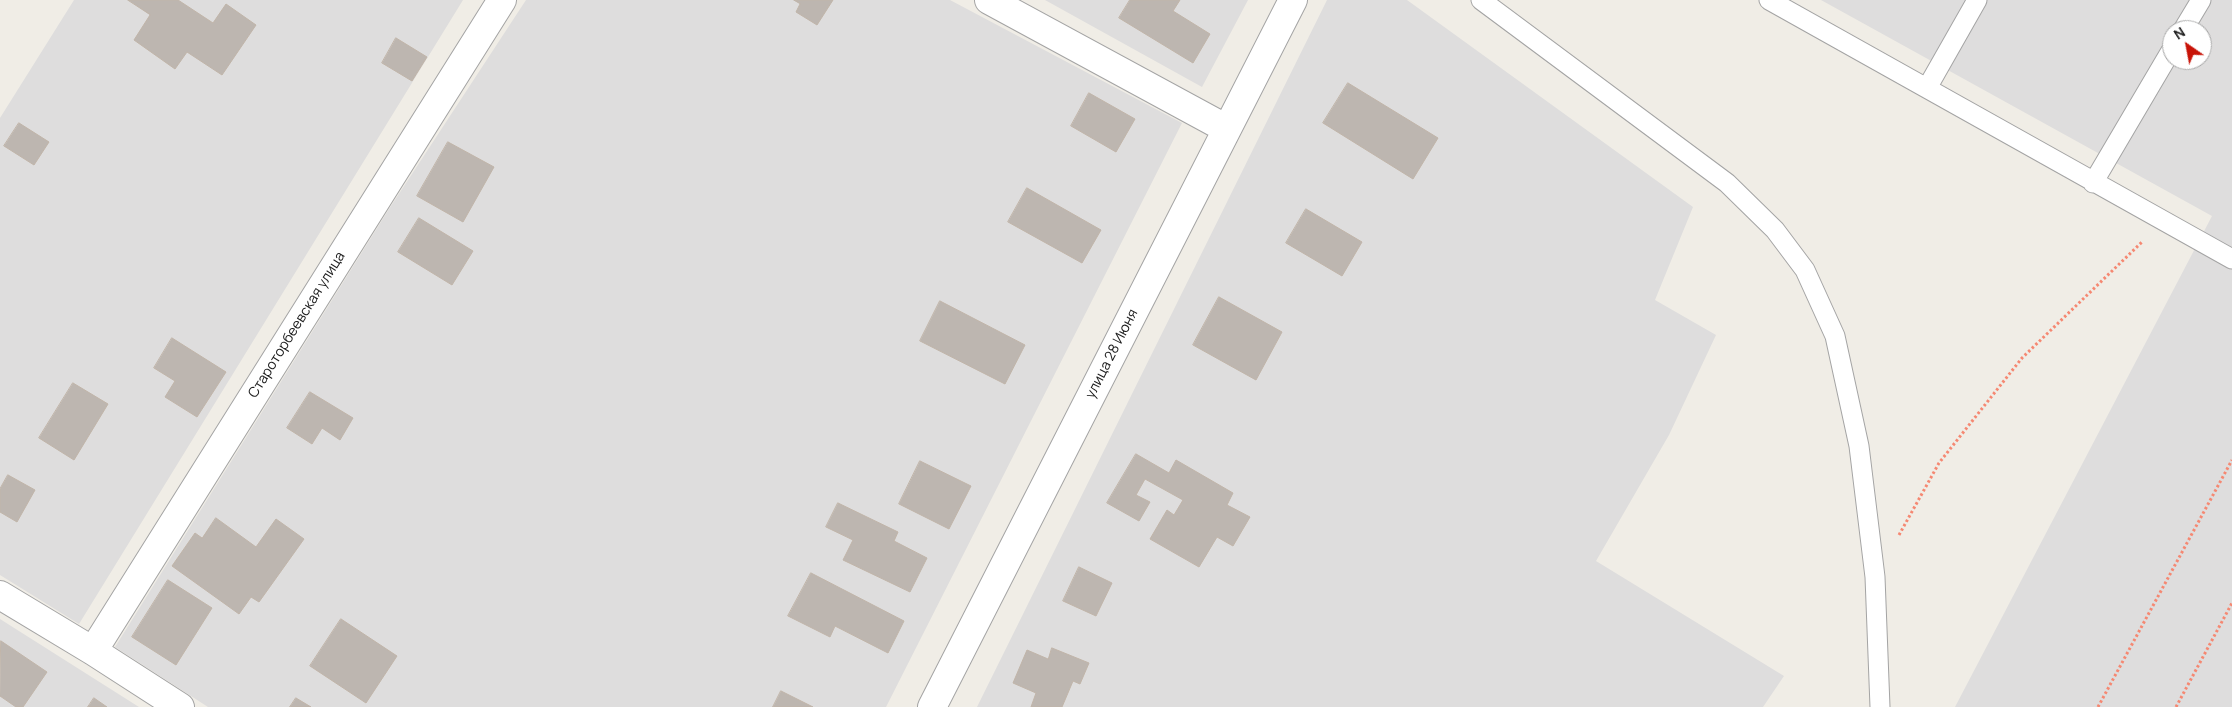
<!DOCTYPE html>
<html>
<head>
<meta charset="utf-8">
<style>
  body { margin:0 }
  #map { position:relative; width:2232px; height:707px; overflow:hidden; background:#f0ede6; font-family:Manrope,sans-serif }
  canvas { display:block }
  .north { position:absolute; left:2162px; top:20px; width:50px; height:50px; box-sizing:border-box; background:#fff; border:1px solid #a6a6a6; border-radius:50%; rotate:327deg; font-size:14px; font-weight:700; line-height:20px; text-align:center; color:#202020 }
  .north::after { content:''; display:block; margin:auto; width:18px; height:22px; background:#c81307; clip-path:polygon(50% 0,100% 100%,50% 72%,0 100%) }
</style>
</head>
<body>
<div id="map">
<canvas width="2232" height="707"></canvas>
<div class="north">N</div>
</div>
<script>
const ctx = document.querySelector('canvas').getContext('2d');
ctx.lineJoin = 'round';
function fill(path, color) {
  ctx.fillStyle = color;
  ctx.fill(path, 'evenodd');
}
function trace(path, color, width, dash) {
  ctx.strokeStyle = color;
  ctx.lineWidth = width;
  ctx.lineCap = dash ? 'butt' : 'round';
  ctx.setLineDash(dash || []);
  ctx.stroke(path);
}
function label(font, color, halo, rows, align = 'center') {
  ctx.font = font + ' Manrope,sans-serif';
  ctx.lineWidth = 5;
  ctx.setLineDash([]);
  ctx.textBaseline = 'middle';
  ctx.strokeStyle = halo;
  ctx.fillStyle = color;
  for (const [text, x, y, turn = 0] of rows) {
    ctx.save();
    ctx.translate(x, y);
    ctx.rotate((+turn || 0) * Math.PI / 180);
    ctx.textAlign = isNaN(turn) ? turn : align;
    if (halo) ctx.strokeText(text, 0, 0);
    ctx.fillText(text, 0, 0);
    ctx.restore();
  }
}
const residential = new Path2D(`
  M74,0H463L79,624L0,575V118Z
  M526,0H950L1182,123L886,707H208L115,647L389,209Z
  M1045,0H1248L1202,87Z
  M1327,0H1407L1693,207L1655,300L1716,335L1669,435L1596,561L1784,676L1763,707H977Z
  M1821,0H2232V707H1955L2212,216ZM2172,30H2202V60H2172Z
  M0,619L139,707H0Z`);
const building = new Path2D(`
  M128,0H178L213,23L226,4L256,25L222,75L187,52L175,69L134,40L150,15Z
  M794,0H833L817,25L796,12L800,4Z
  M1130,0H1180L1173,11L1210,34L1193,63L1119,18Z
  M396,38L427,57L412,81L382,63Z
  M1348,83L1438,138L1413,179L1323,123Z
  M1089,93L1135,119L1116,152L1071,126Z
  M19,123L49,142L34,165L4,146Z
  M448,142L494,167L463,222L417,196Z
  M1027,188L1101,230L1082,263L1008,222Z
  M1306,209L1362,242L1342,276L1286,243Z
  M419,218L473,251L452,285L398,252Z
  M1219,297L1282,332L1256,380L1193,345Z
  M940,301L1025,345L1005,384L920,341Z
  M172,338L226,372L197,417L165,397L175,381L154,368Z
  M73,383L108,404L74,460L39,438Z
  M310,392L353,418L340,440L322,428L312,444L287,428Z
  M1136,454L1169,473L1176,460L1233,493L1227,505L1250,517L1233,546L1217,537L1199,567L1150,539L1167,510L1174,515L1183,500L1145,479L1136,495L1150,502L1139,521L1107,503Z
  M920,461L971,486L949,529L899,504Z
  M8,475L35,490L17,522L0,512V489Z
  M838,503L898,532L894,541L927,558L910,592L843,560L853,540L826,527Z
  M216,518L256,547L276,519L304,539L259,602L251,597L239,614L172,566L195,533L202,538Z
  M1079,567L1112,583L1096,616L1063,601Z
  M811,573L904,621L888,653L835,626L830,637L788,616Z
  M168,580L212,608L176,665L132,637Z
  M341,619L397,656L366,703L310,666Z
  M1,641L47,672L23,707H16L0,696Z
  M1052,648L1089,663L1080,684L1073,681L1062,707H1031L1036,693L1013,683L1027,650L1048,659Z
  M781,691L813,707H773Z
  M94,698L107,707H88Z
  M296,698L311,707H290Z`);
const path = new Path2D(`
  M1899,535L1939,463L2022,358L2142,242
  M2098,707L2232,460
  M2176,707L2232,603`);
const lane = new Path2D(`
  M1481,0L1727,183L1775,230L1805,270L1835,336L1859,446L1875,577L1880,707
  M1769,0L2232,259
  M2183,30L2201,0
  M1927,88L1977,0
  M2093,183L2172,49`);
const street = new Path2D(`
  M989,0L1227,129
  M0,595L93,651L180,707
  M93,651L502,0
  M932,707L1293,0`);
const streetNames = [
  ["Староторбеевская улица",297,325,-58],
  ["улица 28 Июня",1112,354,-63]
];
fill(residential, '#dedddd');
fill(building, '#bdb6b0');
trace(building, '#c1b5a9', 1);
trace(lane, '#a4a4a4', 21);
trace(street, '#a4a4a4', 30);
trace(path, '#f58872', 3, [2.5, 2.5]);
trace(lane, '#fff', 19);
trace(street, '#fff', 28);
label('14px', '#202020', '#fff', streetNames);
</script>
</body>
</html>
